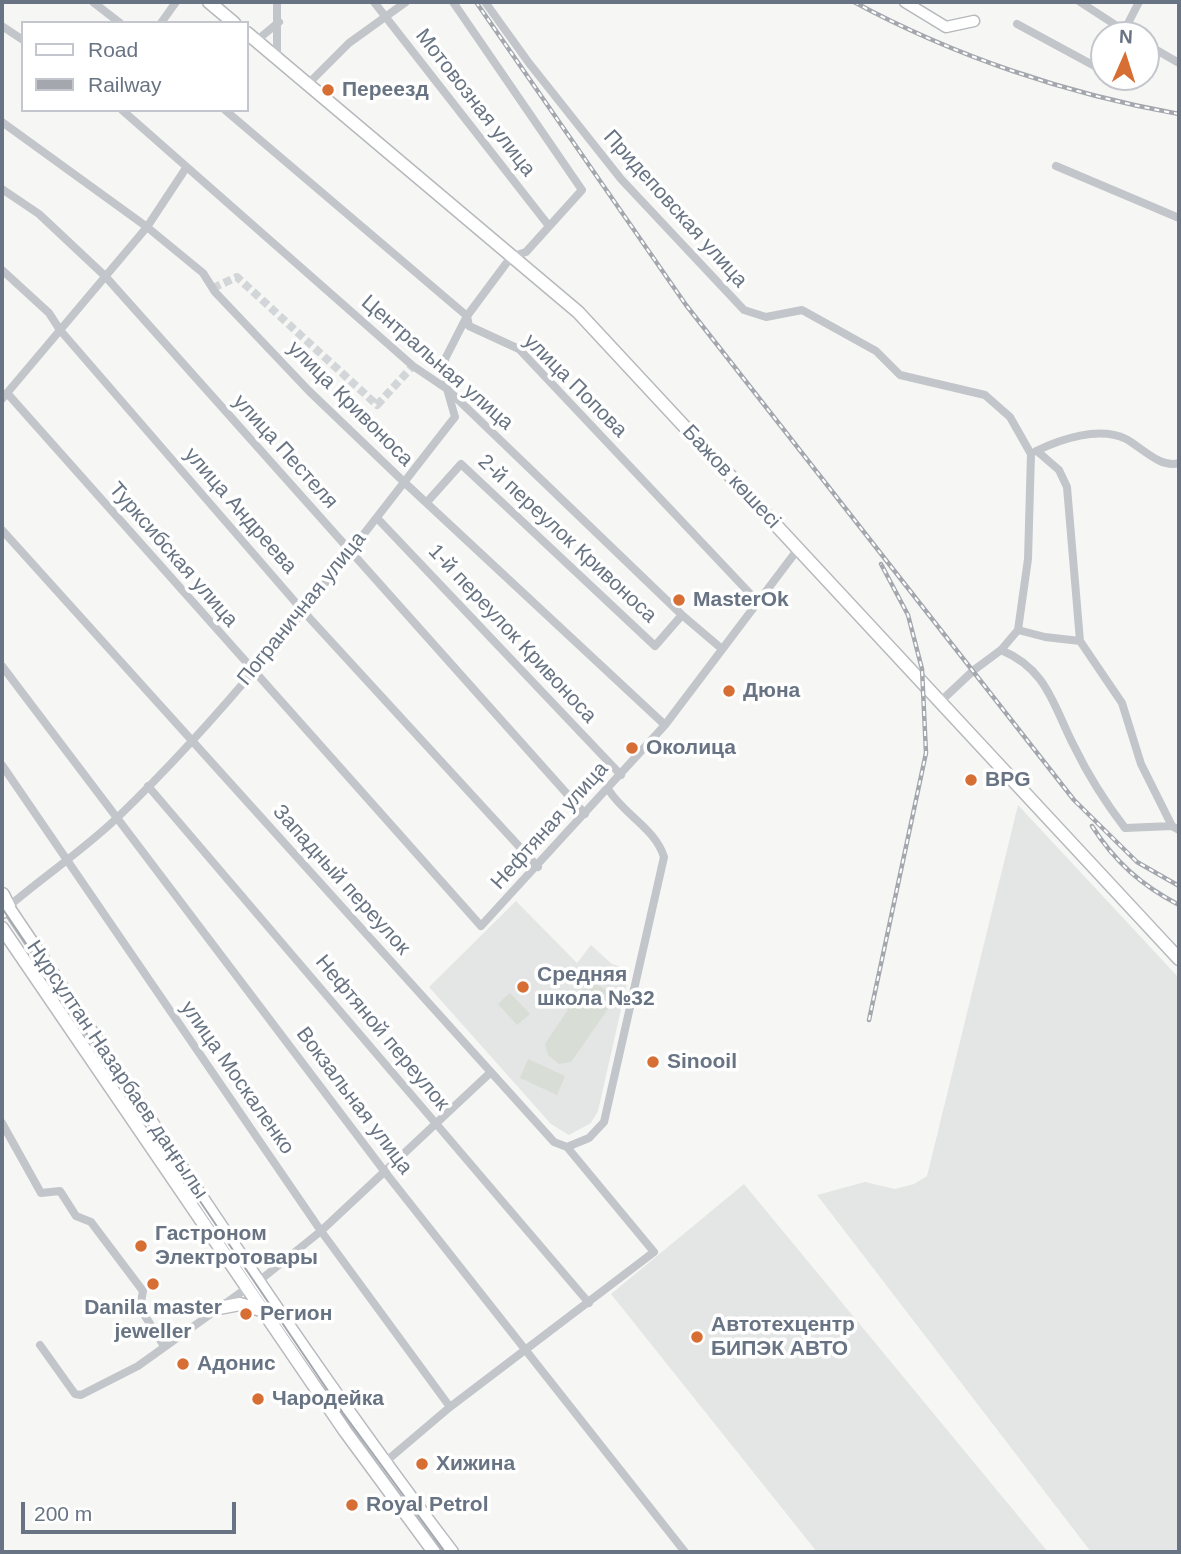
<!DOCTYPE html>
<html>
<head>
<meta charset="utf-8">
<style>
  body { margin:0 }
  #map { position:relative; width:1181px; height:1554px; overflow:hidden; background:#f6f7f4; font-family:Helvetica,sans-serif }
  canvas { display:block }
  .frame { position:absolute; inset:0; border:4px solid #687483; pointer-events:none }
  .legend { position:absolute; left:21px; top:21px; width:228px; height:91px; box-sizing:border-box; background:#fff; border:2px solid #c3c7cd; margin:0; padding:9px 12px; list-style:none; font-size:21px; color:#687483 }
  .legend li { display:flex; align-items:center; gap:14px; height:35px }
  .legend b { width:35px; border:2px solid #c3c7cd }
  .north { position:absolute; left:1090px; top:21px; width:70px; height:70px; box-sizing:border-box; background:#fff; border:2px solid #c3c7cd; border-radius:50%; rotate:3deg; font-size:19px; font-weight:700; line-height:28px; text-align:center; color:#687483 }
  .north::after { content:''; display:block; margin:auto; width:24px; height:32px; background:#d76e34; clip-path:polygon(50% 0,100% 100%,50% 72%,0 100%) }
  .scale { position:absolute; left:21px; top:1502px; width:215px; height:32px; box-sizing:border-box; border:4px solid #687483; border-top:0; padding-left:9px; font-size:21px; line-height:24px; white-space:nowrap; color:#687483; -webkit-text-stroke:5px #fff; paint-order:stroke }
</style>
</head>
<body>
<div id="map">
<canvas width="1181" height="1554"></canvas>
<div class="frame"></div>
<ul class="legend">
<li><b style="height:9px;background:#fff"></b>Road</li>
<li><b style="height:9px;background:#a4a8ae"></b>Railway</li>
</ul>
<div class="north">N</div>
<div class="scale">200 m</div>
</div>
<script>
const ctx = document.querySelector('canvas').getContext('2d');
ctx.lineJoin = 'round';
function fill(path, color) {
  ctx.fillStyle = color;
  ctx.fill(path, 'evenodd');
}
function trace(path, color, width, dash) {
  ctx.strokeStyle = color;
  ctx.lineWidth = width;
  ctx.lineCap = dash ? 'butt' : 'round';
  ctx.setLineDash(dash || []);
  ctx.stroke(path);
}
function label(font, color, halo, rows, align = 'center') {
  ctx.font = font + ' Helvetica,sans-serif';
  ctx.lineWidth = 7;
  ctx.setLineDash([]);
  ctx.textBaseline = 'middle';
  ctx.strokeStyle = halo;
  ctx.fillStyle = color;
  for (const [text, x, y, turn = 0] of rows) {
    ctx.save();
    ctx.translate(x, y);
    ctx.rotate((+turn || 0) * Math.PI / 180);
    ctx.textAlign = isNaN(turn) ? turn : align;
    if (halo) ctx.strokeText(text, 0, 0);
    ctx.fillText(text, 0, 0);
    ctx.restore();
  }
}
const built = new Path2D(`
  M1018,805L1179,978V1552H1091L817,1195L865,1182L895,1189L914,1184L927,1176Z
  M516,901L577,963L591,945L612,964L630,970L598,1111L591,1123L569,1135L551,1124L429,987Z
  M744,1184L1048,1552H817L611,1294Z`);
const green = new Path2D(`
  M597,984L610,993V1006L571,1062L559,1064L548,1055L545,1044L581,990Z
  M510,993L530,1014L517,1025L498,1004Z
  M528,1059L565,1076L557,1095L520,1078Z`);
const streetTunnel = new Path2D(`
  M213,288L237,277L377,405L413,366`);
const street = new Path2D(`
  M93,2L120,23
  M277,2V59
  M374,2L549,226
  M485,2L529,63L621,179L744,310L766,317L802,310L876,351L900,375L985,395L1010,417L1031,454L1028,559L1018,630L1001,650L974,670L942,700
  M1080,2L1131,35
  M161,23L176,2
  M1017,24L1102,70L1104,67
  M2,26L23,40
  M1123,33L1139,2
  M256,41L279,22
  M1146,44L1179,63
  M307,85L349,43L406,2
  M122,110L413,366L447,389L682,615L722,649
  M225,110L467,316L469,326L519,349L757,601
  M2,122L147,227L203,273L215,292L309,391L404,482L665,725
  M1056,166L1179,218
  M2,189L39,214L105,276L585,814
  M2,270L49,313L60,330L303,611L538,867
  M7,393L481,926L665,725L798,549
  M2,399L147,227L186,168
  M1036,451C1061,439 1099,426 1126,439C1141,447 1161,469 1179,463
  M1037,451L1059,470L1067,487L1080,641L1122,703L1141,764L1172,826
  M427,502L461,464L655,646L682,615
  M377,518L621,775
  M2,530L554,1142L567,1147L654,1252L450,1407L384,1463
  M1018,630L1045,637L1080,641
  M1001,650C1047,669 1053,705 1074,746C1088,775 1105,802 1125,828L1172,826L1179,830
  M2,666L385,1172L685,1552
  M2,765L321,1231L450,1407
  M148,786L589,1303
  M8,907C44,876 85,849 119,816C245,695 348,553 455,417L447,389L445,359L467,316L511,257L526,252L582,190L453,2
  M2,1123L41,1193L60,1191L76,1216L91,1222L143,1291L140,1308L164,1346
  M567,1147L589,1138L604,1122L664,857C655,828 624,815 608,789
  M259,1281L321,1231L491,1072
  M40,1345L75,1394L81,1395L138,1366L247,1288`);
const secondary = new Path2D(`
  M905,2L946,27L974,21`);
const primary = new Path2D(`
  M209,2L234,23
  M247,33L578,312L1179,959
  M8,907C154,1123 294,1345 452,1552
  M2,928L345,1431L434,1552
  M219,1308L240,1304L261,1310`);
const highway = new Path2D(`
  M2,895L8,907L2,911`);
const tram = new Path2D(`
  M2,908L343,1413L445,1552`);
const rail = new Path2D(`
  M476,2L686,305L1074,800L1137,862L1179,886
  M854,2C954,56 1067,94 1179,114
  M1092,826C1115,862 1141,885 1179,905
  M869,1020L926,753L922,669L908,615L881,564`);
const markers = [
  [328,90,7,"#d76e34"],
  [679,600,7,"#d76e34"],
  [729,691,7,"#d76e34"],
  [632,748,7,"#d76e34"],
  [971,780,7,"#d76e34"],
  [523,987,7,"#d76e34"],
  [653,1062,7,"#d76e34"],
  [141,1246,7,"#d76e34"],
  [153,1284,7,"#d76e34"],
  [246,1314,7,"#d76e34"],
  [697,1337,7,"#d76e34"],
  [183,1364,7,"#d76e34"],
  [258,1399,7,"#d76e34"],
  [422,1464,7,"#d76e34"],
  [352,1505,7,"#d76e34"]
];
const poiNames = [
  ["Переезд",342,90],
  ["MasterOk",693,600],
  ["Дюна",743,691],
  ["Околица",646,748],
  ["BPG",985,780],
  ["Средняя",537,975],
  ["школа №32",537,999],
  ["Sinooil",667,1062],
  ["Гастроном",155,1234],
  ["Электротовары",155,1258],
  ["Danila master",153,1308,"center"],
  ["jeweller",153,1332,"center"],
  ["Регион",260,1314],
  ["Автотехцентр",711,1325],
  ["БИПЭК АВТО",711,1349],
  ["Адонис",197,1364],
  ["Чародейка",272,1399],
  ["Хижина",436,1464],
  ["Royal Petrol",366,1505]
];
const streetNames = [
  ["Мотовозная улица",475,103,52],
  ["Придеповская улица",675,209,48],
  ["Центральная улица",437,363,41],
  ["улица Попова",575,386,45],
  ["улица Кривоноса",350,404,45],
  ["улица Пестеля",285,452,48],
  ["Бажов көшесі",731,477,47],
  ["улица Андреева",240,511,49],
  ["2-й переулок Кривоноса",567,539,43],
  ["Турксибская улица",173,555,49],
  ["Пограничная улица",302,609,-51],
  ["1-й переулок Кривоноса",512,634,47],
  ["Нефтяная улица",550,826,-48],
  ["Западный переулок",341,880,48],
  ["Нефтяной переулок",382,1033,50],
  ["Нұрсұлтан Назарбаев даңғылы",117,1070,56],
  ["улица Москаленко",237,1078,55],
  ["Вокзальная улица",354,1101,53]
];
fill(built, '#e4e6e5');
fill(green, '#d8ddd5');
trace(streetTunnel, '#d2d6d8', 8, [8, 4]);
trace(secondary, '#b5b9bd', 13);
trace(primary, '#b6b9bd', 15);
trace(highway, '#b5b8bb', 17);
trace(street, '#c2c5c9', 8);
trace(secondary, '#fff', 10);
trace(primary, '#fff', 12);
trace(highway, '#fff', 14);
trace(tram, '#a4a8ae', 2);
trace(rail, '#a4a8ae', 4.5);
trace(rail, '#fff', 2, [5]);
for (const [x, y, r, color] of markers) {
  const dot = new Path2D();
  dot.arc(x, y, r, 0, 2 * Math.PI);
  ctx.fillStyle = color;
  ctx.fill(dot);
  trace(dot, '#fff', 2.5);
}
label('bold 21px', '#687483', '#fff', poiNames, 'left');
label('21px', '#687483', '#fff', streetNames);
</script>
</body>
</html>
